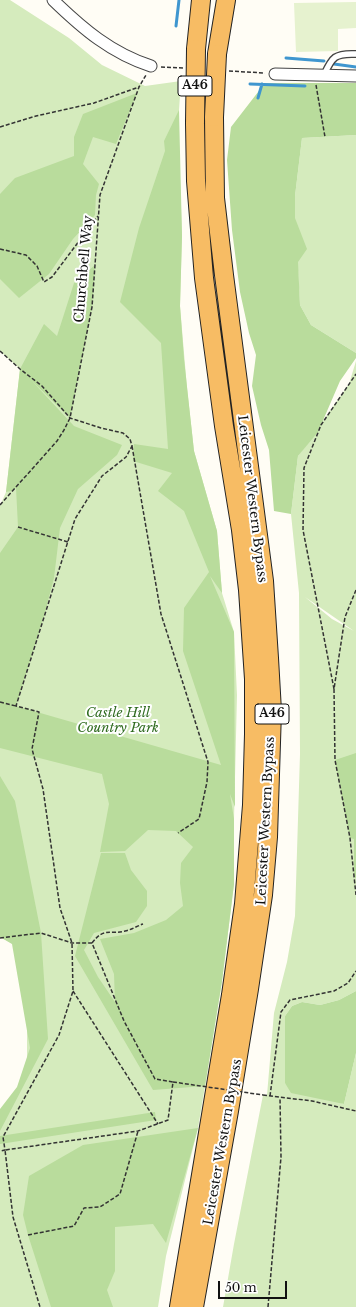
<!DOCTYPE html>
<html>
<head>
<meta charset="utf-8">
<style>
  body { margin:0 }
  #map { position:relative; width:356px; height:1307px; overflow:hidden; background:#fffdf5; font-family:"Libre Baskerville",serif }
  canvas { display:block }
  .scale { position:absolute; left:218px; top:1281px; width:69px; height:18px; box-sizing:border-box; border:2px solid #111; border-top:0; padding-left:5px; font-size:12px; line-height:14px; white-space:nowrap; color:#111; -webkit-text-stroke:3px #fff; paint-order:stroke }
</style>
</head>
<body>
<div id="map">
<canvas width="356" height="1307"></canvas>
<div class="scale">50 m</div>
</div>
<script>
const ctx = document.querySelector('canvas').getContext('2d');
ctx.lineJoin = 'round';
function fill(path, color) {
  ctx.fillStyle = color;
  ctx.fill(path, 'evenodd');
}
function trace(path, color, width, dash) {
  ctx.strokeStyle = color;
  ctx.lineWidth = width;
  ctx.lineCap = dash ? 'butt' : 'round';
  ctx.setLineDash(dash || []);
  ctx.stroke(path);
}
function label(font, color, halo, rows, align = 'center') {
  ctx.font = font + ' "Libre Baskerville",serif';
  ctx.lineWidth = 4;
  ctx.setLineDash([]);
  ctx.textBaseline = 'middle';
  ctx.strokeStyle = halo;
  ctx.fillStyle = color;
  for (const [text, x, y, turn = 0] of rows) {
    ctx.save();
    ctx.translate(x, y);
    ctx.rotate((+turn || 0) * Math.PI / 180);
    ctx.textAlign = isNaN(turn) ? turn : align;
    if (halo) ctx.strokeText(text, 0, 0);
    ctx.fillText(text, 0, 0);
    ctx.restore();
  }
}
const green = new Path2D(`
  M0,0H10L69,38L102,65L145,86L181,81L179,110V151L182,236L180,306L187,388L194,451L217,531L222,593L234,632L237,695L234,819V884L222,981L205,1086L198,1128L166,1256L158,1307H0V1114L14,1099L27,1070V1008L13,944L0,937V506L6,492L20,369L0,351Z
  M356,135V353L311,325L300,305L295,218V196L302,138Z
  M356,361V991L339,1000L320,1005L302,1002L292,1006L285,1016V1083L344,1104L356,1053V1307H223L234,1244L263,1095H267L274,1013L287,962L295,916L300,754L299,593L291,514L298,456L349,384ZM305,597L354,631L332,619Z`);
const forest = new Path2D(`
  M265,83H356V135L302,138L295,196V218L307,249L298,262L300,305L311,325L356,353V358L340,381L318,432L298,456L291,514L274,511L269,450L261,425L252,386L256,355L249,333L240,292L232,230L227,160L231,127Z
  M137,93L116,144L93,137L83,164L99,184L96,195L95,215L73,239L49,274L19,298L0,279V194L15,178L74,156V137L83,114Z
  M179,110L182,236L180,306L184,359L194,451L217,531L222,593L210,576L234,632L235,807L230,794L234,819V884L222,981L205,1086L153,1090L75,956L101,853H125L131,870L147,891V906L136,922L94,933L84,950L98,977L115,1002L114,974L100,939L134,933L166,920L183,906L180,883L181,863L193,847L176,831L148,830L125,851L100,852L109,804L102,774L0,748V553L18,527L16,488L12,491L6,492L20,369L44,324L57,336L74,283L95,265L92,307L70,418L31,380L74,426L122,445L117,455L78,489L60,528L54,578L44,616L16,706L221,765L183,651L184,608L209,572L184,511L158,491L172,473L133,461L134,444L168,449L161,343L120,302L139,228L165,151L164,141Z
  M356,753V878L354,877V839L350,838L335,760Z
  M0,776L15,801L41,933L48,1039L0,1131V1109L17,1087L30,1048L12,944L0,937Z
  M356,991V1053L344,1104L291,1093L285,1083V1016L292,1006L302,1002L320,1005L339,1000Z
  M155,1112L156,1120L0,1144V1136Z
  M198,1128L166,1243L153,1224L115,1227V1271L107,1290L113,1307H51L28,1235L23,1215L29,1176L83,1145Z`);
const pitch = new Path2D(`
  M356,2V28L338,29V51L296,52L294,3Z`);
const stream = new Path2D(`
  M176,26L179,0
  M286,58L324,61
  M334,64L356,67
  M250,84L305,86
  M258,98L262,84`);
const path = new Path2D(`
  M161,67L183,68
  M229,71L265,73
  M316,85L325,137
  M0,127L36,116L94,103L139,87
  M0,249L26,255L37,266L44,282L52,277L98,216
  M0,351L20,369L42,386L70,418L101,428L123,433L130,439L132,446L126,457L102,476L75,519L16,706L39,712L32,749L43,789L60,908L72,943L73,991L59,1035L3,1137L5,1150L0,1151
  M132,446L161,614L208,762L207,782L199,819L178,833
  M0,505L57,441L64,430L70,418L92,307L100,195L139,87L146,75
  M18,527L68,542
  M356,590L345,617L334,689L335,760L350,838L356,895
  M334,689L303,530L304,468L321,425L356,374
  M0,702L16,706
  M0,938L41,933L72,943H92L124,1021L155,1079L173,1082L168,1120L138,1131L5,1150L13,1217L40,1307
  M92,943C104,927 109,935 125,931C131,930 137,926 143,924
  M73,991L158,1124
  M263,1095L312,1101L356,1111
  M270,1096L281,1012L290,1000L334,991L348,983L356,971
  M28,1235L74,1226L84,1208L100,1207L120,1194L138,1131
  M268,1307L281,1157L280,1098`);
const service = new Path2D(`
  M324,75C332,57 335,53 356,54`);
const minor = new Path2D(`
  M53,0C83,29 111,53 151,66
  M275,74L356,76`);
const trunk = new Path2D(`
  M196,49L201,0
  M217,54L226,0
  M179,1307L231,995L244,904L252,805L254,734V679L248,590L241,530L224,426L204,278L196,181L195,123
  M194,1307L229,1111L249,989L263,895L268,837L272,711L269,658L264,581L224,275L215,198L214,117`);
const pathBridge = new Path2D(`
  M173,1082L263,1095`);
const trunkBridge = new Path2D(`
  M214,117L217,54
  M195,123L196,49`);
const shields = [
  [195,86,34],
  [272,714,34]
];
const shieldNames = [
  ["A46",195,86],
  ["A46",272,714]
];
const streetNames = [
  ["Churchbell Way",84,269,-85],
  ["Leicester Western Bypass",252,499,83],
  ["Leicester Western Bypass",266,821,-87],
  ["Leicester Western Bypass",223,1142,-80]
];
const parkNames = [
  ["Castle Hill",118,713],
  ["Country Park",118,728]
];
fill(green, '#d5ebbd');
fill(forest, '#b9dc9c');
fill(pitch, '#e6f2cf');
trace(stream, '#3f96cf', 3);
trace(service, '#444', 8);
trace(minor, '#444', 13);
trace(trunk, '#222', 20);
trace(path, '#333', 1.5, [4, 2]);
trace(service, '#fff', 5.5);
trace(minor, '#fff', 11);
trace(trunk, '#f7bc64', 18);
trace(trunkBridge, '#222', 20, []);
trace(pathBridge, '#333', 1.5, [4, 2]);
trace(trunkBridge, '#f7bc64', 18);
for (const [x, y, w] of shields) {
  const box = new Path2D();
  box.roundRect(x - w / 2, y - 10, w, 20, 3);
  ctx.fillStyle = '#fff';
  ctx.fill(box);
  trace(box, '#111', 1);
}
label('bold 12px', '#111', null, shieldNames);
label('13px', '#111', '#fff', streetNames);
label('italic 13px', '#2f6b1f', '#fff', parkNames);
</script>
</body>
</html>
